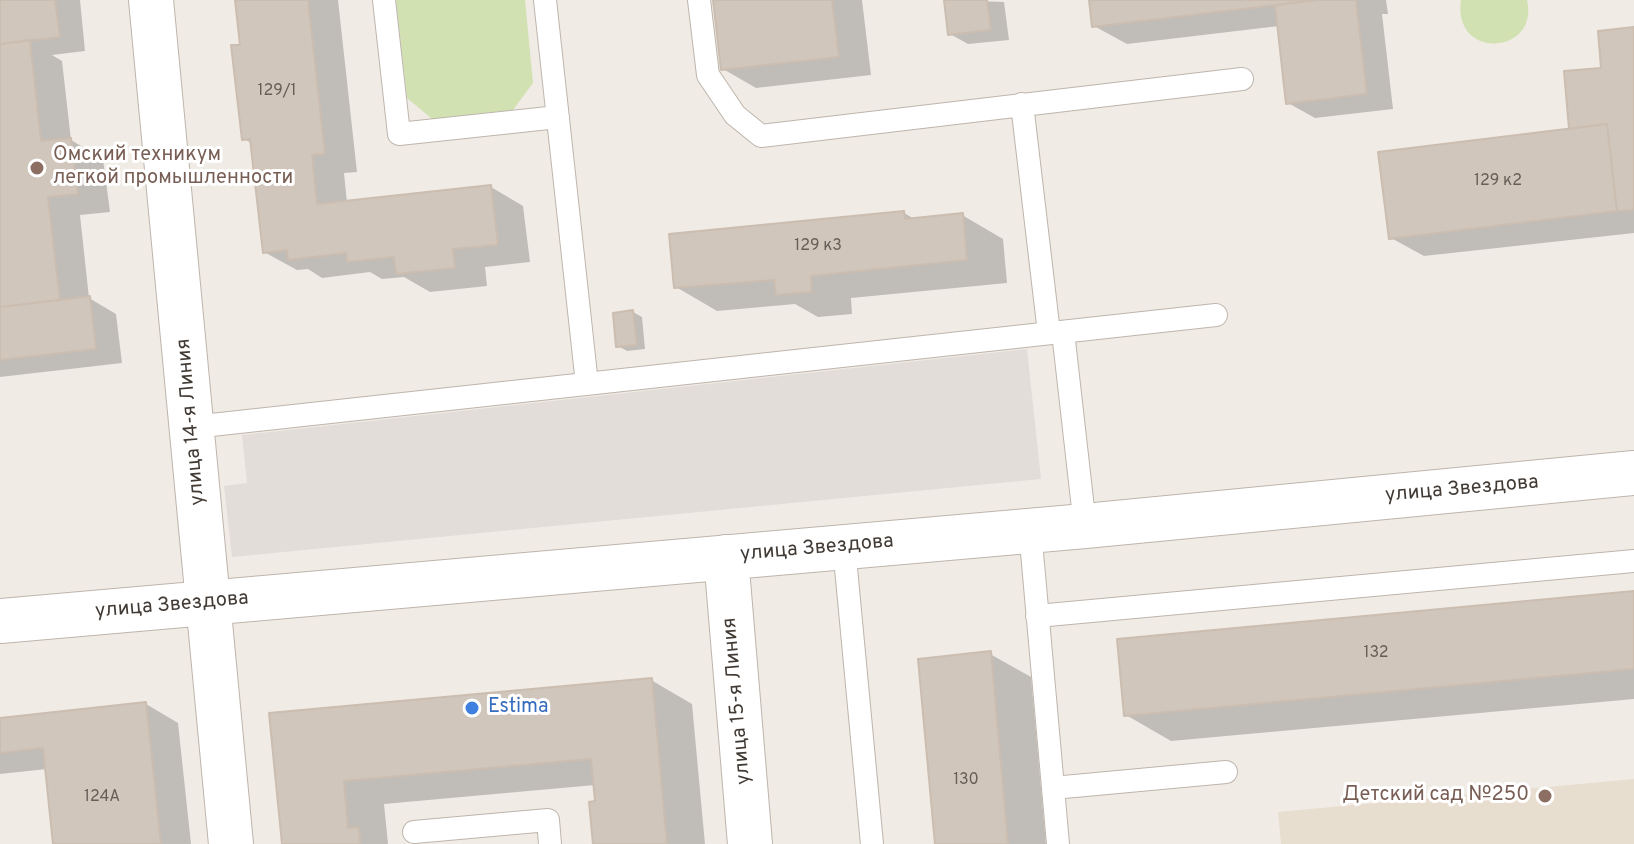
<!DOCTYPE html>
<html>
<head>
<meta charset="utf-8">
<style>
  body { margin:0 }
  canvas { display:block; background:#f0ebe5 }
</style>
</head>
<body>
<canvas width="1634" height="844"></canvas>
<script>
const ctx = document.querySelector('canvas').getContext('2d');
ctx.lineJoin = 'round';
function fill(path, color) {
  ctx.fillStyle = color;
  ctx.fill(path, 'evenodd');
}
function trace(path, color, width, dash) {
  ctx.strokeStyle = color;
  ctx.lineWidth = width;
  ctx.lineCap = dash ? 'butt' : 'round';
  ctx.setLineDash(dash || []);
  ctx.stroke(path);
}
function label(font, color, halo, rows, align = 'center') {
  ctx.font = font + ' Overpass,sans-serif';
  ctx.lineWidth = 6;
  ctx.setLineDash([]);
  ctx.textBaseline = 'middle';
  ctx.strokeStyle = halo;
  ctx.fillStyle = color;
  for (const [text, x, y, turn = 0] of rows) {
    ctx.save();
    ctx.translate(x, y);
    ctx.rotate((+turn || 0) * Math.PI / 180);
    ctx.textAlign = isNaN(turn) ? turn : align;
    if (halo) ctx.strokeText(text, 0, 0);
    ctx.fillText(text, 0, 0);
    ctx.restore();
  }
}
const industrial = new Path2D(`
  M1027,349L1041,479L232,557L224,486L247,483L242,435Z`);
const education = new Path2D(`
  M1634,779V844H1281L1278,812Z`);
const green = new Path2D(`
  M396,0H525L533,83L513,110L432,119L407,98Z
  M1461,0H1527C1540,55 1452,61 1461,0Z`);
const shadow = new Path2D(`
  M0,0H80L85,51L52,55L62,61L71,140L103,159L110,212L80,215L89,298L116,314L122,363L0,377Z
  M237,0H338L357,172L344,173L347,203L491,187L523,206L530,262L485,267L487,286L430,292L404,277L382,279L370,272L322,278L308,269L297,270L264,252L253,144L244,139L242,46Z
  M715,0H862L871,75L756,88L723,69Z
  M946,0L1004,2L1009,40L968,44L950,34Z
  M1091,0H1386L1388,14H1382L1393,109L1315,118L1288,103L1279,26L1127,44L1094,26Z
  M1634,29V233L1424,256L1391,238L1571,130L1603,69Z
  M904,213L916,220L962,215L1003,239L1007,283L851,298L852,314L818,317L795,304L717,311L676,287Z
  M633,312L642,317L645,349L627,351L618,346Z
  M1634,594V699L1171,741L1126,715Z
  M990,654L1031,677L1046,844H937Z
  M651,680L692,704L705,844H595V785L384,804L388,844H284L272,714Z
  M146,704L178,723L191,844H55L47,769L0,774V720Z`);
const building = new Path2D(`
  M0,0H55L60,37L0,44Z
  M235,0H308L325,154L312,155L317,204L491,185L498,245L453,249L455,268L396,274L394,257L347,262L346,253L288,260L287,250L263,253L250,139L242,140L231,45H240Z
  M713,0H832L839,57L721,70Z
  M944,0H987L991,30L948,35Z
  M1089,0H1318L1092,27Z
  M1318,0H1356L1367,94L1286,104L1275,5Z
  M1634,27V210L1617,211L1607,124L1569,129L1564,71L1601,68L1598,31Z
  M30,40L41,141L71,138L78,194L48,197L60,300L0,307V44Z
  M1607,124L1617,211L1389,239L1378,152Z
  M904,211L905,219L963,213L967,260L811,276L812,292L776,295L774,280L674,288L669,234Z
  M90,296L96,349L0,360V307Z
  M633,310L637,345L616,347L613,313Z
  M1634,591V669L1124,716L1117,639Z
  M991,651L1008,844H935L918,659Z
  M652,678L667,844H593L589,802L595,801L591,759L344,781L348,828L359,827L360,844H282L269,713Z
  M146,702L161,844H53L43,748L0,753V718Z`);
const lane = new Path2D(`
  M384,0L399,134L558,117
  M545,0L587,384
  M699,0L708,75L735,115L761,136L1242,79
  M1022,104L1049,333
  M1063,332L1085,526
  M193,427L1216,315
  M1030,530L1058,844
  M844,547L872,844
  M1037,616L1634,561
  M1053,788L1226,772
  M414,832L548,820L550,844`);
const street = new Path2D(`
  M151,0L231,844
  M726,557L750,844
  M0,621L1085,526L1634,473`);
const markers = [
  [37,168,8,"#8d6e63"],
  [472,708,8,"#3f7fe0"],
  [1545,796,8,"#8d6e63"]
];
const numberNames = [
  ["129/1",277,92],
  ["129 к2",1498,182],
  ["129 к3",818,247],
  ["132",1376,654],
  ["130",966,781],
  ["124А",102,798]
];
const educationNames = [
  ["Омский техникум",53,156],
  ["легкой промышленности",53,179],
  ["Детский сад №250",1529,796,"right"]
];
const streetNames = [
  ["улица 14-я Линия",192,422,-95],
  ["улица Звездова",1462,490,-5],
  ["улица Звездова",817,549,-5],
  ["улица Звездова",172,606,-5],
  ["улица 15-я Линия",738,701,-95]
];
const shopNames = [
  ["Estima",488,708]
];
fill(industrial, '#e3ddda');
fill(education, '#e8ded0');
fill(green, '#d2e1b2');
fill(shadow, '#0003');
fill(building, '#d1c6bc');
trace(building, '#cbbdb0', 2);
trace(lane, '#beb5ac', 24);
trace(street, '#beb5ac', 46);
trace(lane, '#fff', 22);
trace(street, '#fff', 44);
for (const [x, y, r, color] of markers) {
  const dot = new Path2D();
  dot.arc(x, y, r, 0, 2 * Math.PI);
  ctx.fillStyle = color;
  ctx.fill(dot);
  trace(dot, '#fff', 3);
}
label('16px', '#665e57', null, numberNames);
label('20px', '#785e54', '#fff', educationNames, 'left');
label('20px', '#423b35', '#fff', streetNames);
label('20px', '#366cbe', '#fff', shopNames, 'left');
</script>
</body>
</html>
